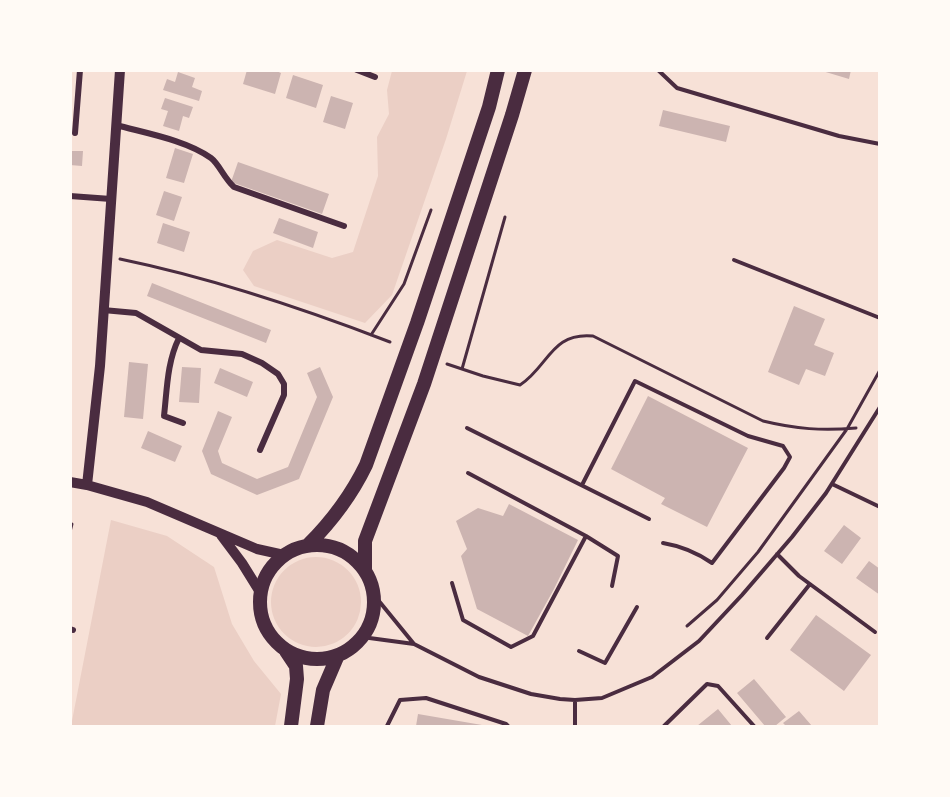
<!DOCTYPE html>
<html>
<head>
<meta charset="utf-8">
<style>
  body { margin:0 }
  #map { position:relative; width:950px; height:797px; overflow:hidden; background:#f7e1d7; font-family:"Noto Sans",sans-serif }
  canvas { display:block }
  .frame { position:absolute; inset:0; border:72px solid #fffaf5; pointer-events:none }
</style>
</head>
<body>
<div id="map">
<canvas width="950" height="797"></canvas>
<div class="frame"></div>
</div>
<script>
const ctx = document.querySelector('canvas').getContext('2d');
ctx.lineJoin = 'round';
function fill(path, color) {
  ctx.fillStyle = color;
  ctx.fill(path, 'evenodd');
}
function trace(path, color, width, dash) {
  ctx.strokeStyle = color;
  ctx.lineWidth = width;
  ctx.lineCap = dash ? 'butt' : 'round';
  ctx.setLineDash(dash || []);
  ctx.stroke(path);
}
const green = new Path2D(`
  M392,71H467L446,139L392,295L365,323L254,286L243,270L253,251L277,240L332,258L353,252L378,176L377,137L389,114L387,90Z
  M111,520L167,536L214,567L232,624L254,661L281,694L275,726H71Z
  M271 602a45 45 0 1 1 90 0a45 45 0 1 1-90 0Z`);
const building = new Path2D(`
  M247,70H274L281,73L275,94L243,84Z
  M819,70H851L849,79Z
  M178,72L195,78L192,87L202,91L199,101L163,90L167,79L175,82Z
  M293,75L323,85L316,108L286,98Z
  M331,96L353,103L345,129L323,122Z
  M165,98L193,107L189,118L183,116L179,131L163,126L168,111L161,109Z
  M663,110L730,126L726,142L659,126Z
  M175,148L193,154L184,183L166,178Z
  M70,151H83L82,166L70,165Z
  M238,162L329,194L322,214L231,182Z
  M164,191L182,197L174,221L156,215Z
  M279,218L318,232L313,248L273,233Z
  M163,223L190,232L184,252L157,243Z
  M152,283L271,330L266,343L147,296Z
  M794,306L825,319L814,345L834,353L825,376L806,369L799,385L768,372Z
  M129,362L148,364L143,419L124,417Z
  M182,367L201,368L199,403L179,402Z
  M320,367L333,397L299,479L257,495L211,474L202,451L218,411L232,417L218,451L222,463L257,479L288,467L317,397L307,373Z
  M220,368L253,382L247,397L214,383Z
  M648,396L748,448L707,527L661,504L665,498L611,469Z
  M148,431L182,446L175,462L141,448Z
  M509,504L578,540L554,589L528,636L477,609L461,556L467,549L456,521L478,508L503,516Z
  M844,525L861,538L842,564L824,551Z
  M869,561L880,569V595L856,578Z
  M816,615L871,655L844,691L790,650Z
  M754,679L786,717L775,726H765L737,693Z
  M718,709L732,726H697Z
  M799,711L812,726H786L783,723Z
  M418,714L482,725V726H416Z`);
const path = new Path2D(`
  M120,259C212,278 302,308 390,342
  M371,335L404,284L431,210
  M447,364L483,376L520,385C549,366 551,332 593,336L763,421C796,429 822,431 856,428
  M462,369L505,217
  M70,523L72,524L70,532
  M687,626L717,600L758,552L847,429L880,370`);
const service = new Path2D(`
  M658,70L677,88L839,136L880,144
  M734,260L880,318
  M467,428L649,519
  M468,473L586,536L618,556L612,586
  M832,484L880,507
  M582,485L635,381L748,436L783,446L790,457L784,468L712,563C696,552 681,546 663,543
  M777,554L799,576L875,632
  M452,583L463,620L511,647L533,636L586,536
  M374,595L414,644
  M362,637L414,644L479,677L531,694L560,699L575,700L602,698L652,677L699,641L742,595L792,537L826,493L880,407
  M767,638L810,584
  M579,651L605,663L637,607
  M575,700V726
  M387,726L400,700L426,698L506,724L508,726
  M664,726L707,684L718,686L754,726`);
const minor = new Path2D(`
  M357,70L375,77
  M116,125C145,133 186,140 211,158C219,164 224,178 234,187L344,226
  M75,133L80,70
  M70,196L111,199
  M103,310L136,313L201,350L242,354L262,363L278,374L284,384V395L260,450
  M179,338C167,362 167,390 164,416L183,423
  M70,629L73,630`);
const tertiary = new Path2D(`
  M70,482L87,485L147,502L257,549L284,555
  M87,485L100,366L120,70
  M221,535L242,563L260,592`);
const trunk = new Path2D(`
  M308,545C333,520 351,496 366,465L417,323L489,107L498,70
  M260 602a57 57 0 1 1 114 0a57 57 0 1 1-114 0Z
  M365,571V541L424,384L512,115L525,70
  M286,651L296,666L297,679L291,726
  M317,726L323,690L338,655`);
fill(green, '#ebcfc5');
fill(building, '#ccb4b1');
trace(path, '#4a2c40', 3);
trace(service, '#4a2c40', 4);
trace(minor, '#4a2c40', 6);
trace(tertiary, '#4a2c40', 10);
trace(trunk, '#4a2c40', 14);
</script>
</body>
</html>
